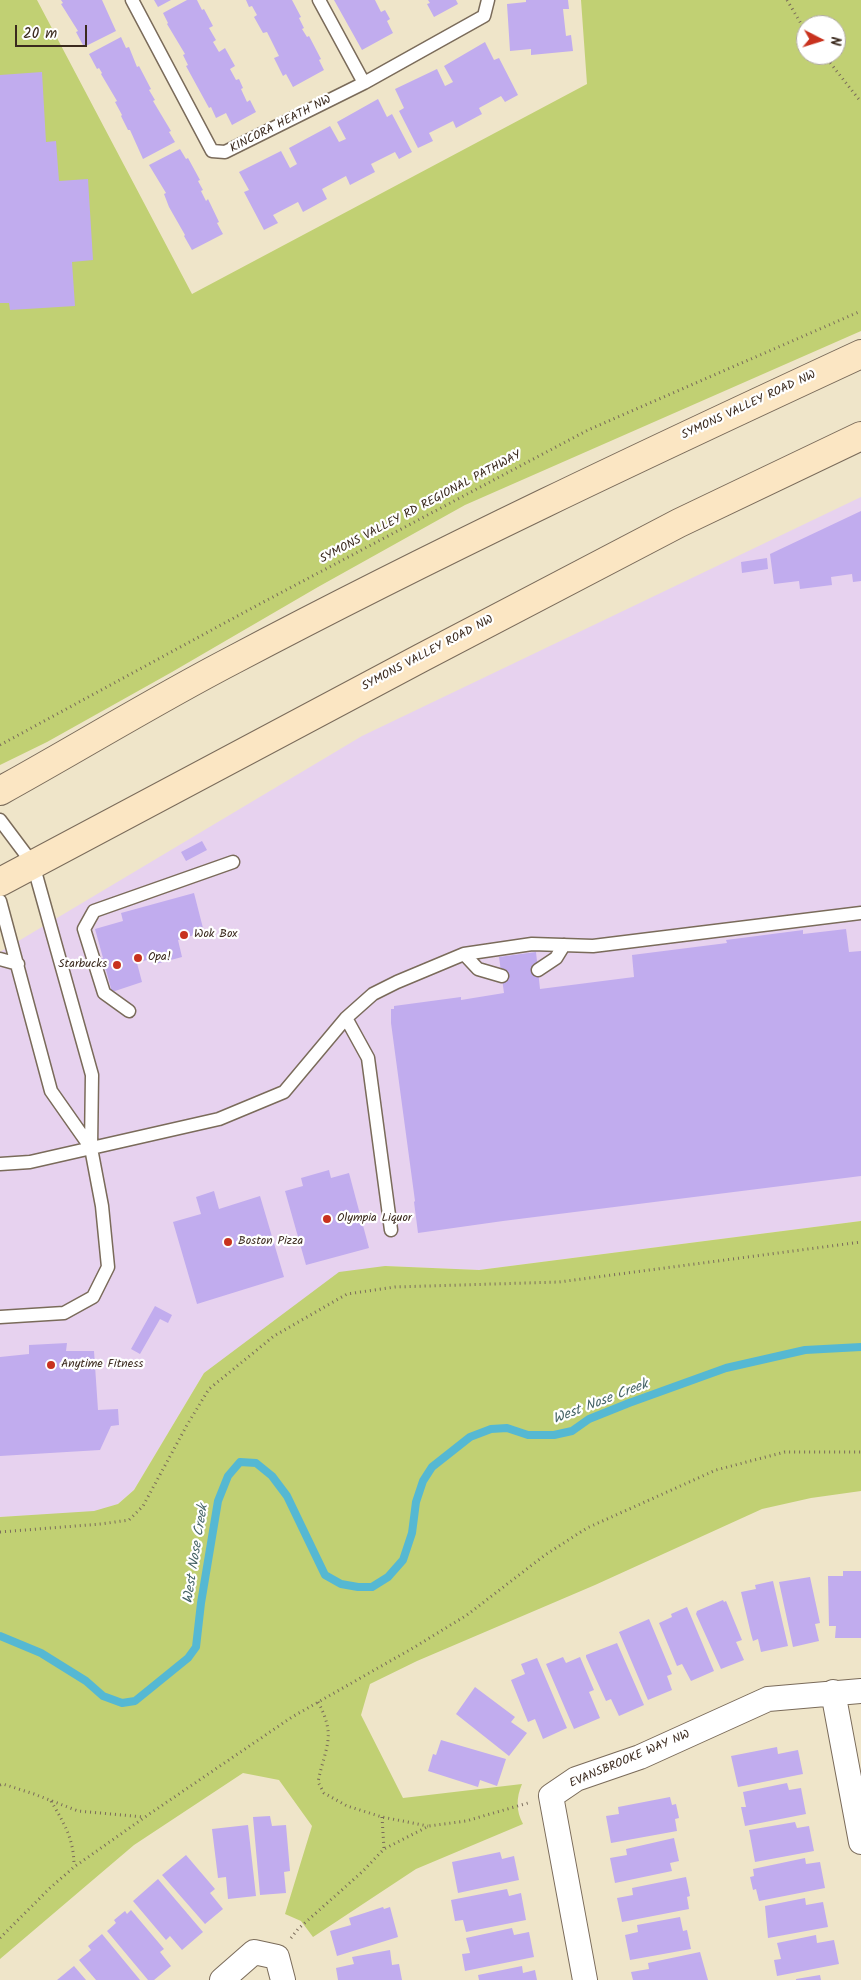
<!DOCTYPE html>
<html>
<head>
<meta charset="utf-8">
<style>
  body { margin:0 }
  #map { position:relative; width:861px; height:1980px; overflow:hidden; background:#efe5c9; font-family:Kalam,sans-serif }
  canvas { display:block }
  .north { position:absolute; left:796px; top:15px; width:50px; height:50px; box-sizing:border-box; background:#fff; border:1px solid #b1aaa5; border-radius:50%; rotate:95deg; font-size:14px; font-weight:700; line-height:20px; text-align:center; color:#3b2a1e }
  .north::after { content:''; display:block; margin:auto; width:18px; height:22px; background:#c8321e; clip-path:polygon(50% 0,100% 100%,50% 72%,0 100%) }
  .scale { position:absolute; left:15px; top:25px; width:72px; height:22px; box-sizing:border-box; border:2px solid #3b2a1e; border-top:0; padding-left:6px; font-size:15px; line-height:18px; white-space:nowrap; color:#3b2a1e; -webkit-text-stroke:4px #fff; paint-order:stroke }
</style>
</head>
<body>
<div id="map">
<canvas width="861" height="1980"></canvas>
<div class="north">N</div>
<div class="scale">20 m</div>
</div>
<script>
const ctx = document.querySelector('canvas').getContext('2d');
ctx.lineJoin = 'round';
function fill(path, color) {
  ctx.fillStyle = color;
  ctx.fill(path, 'evenodd');
}
function trace(path, color, width, dash) {
  ctx.strokeStyle = color;
  ctx.lineWidth = width;
  ctx.lineCap = dash ? 'butt' : 'round';
  ctx.setLineDash(dash || []);
  ctx.stroke(path);
}
function label(font, color, halo, rows, align = 'center') {
  ctx.font = font + ' Kalam,sans-serif';
  ctx.lineWidth = 4.5;
  ctx.setLineDash([]);
  ctx.textBaseline = 'middle';
  ctx.strokeStyle = halo;
  ctx.fillStyle = color;
  for (const [text, x, y, turn = 0] of rows) {
    ctx.save();
    ctx.translate(x, y);
    ctx.rotate((+turn || 0) * Math.PI / 180);
    ctx.textAlign = isNaN(turn) ? turn : align;
    if (halo) ctx.strokeText(text, 0, 0);
    ctx.fillText(text, 0, 0);
    ctx.restore();
  }
}
const built = new Path2D(`
  M861,497V1221L479,1270L385,1266L204,1373L134,1490L118,1504L94,1512L0,1517V952L362,736Z`);
const green = new Path2D(`
  M0,0H37L192,294L587,84L581,0H861V331L465,505L318,587L172,672L47,742L0,765ZM806,25H836V55H806Z
  M861,1221V1491L811,1498L762,1509L595,1585L417,1661L370,1684L361,1715L403,1798L522,1784C516,1798 516,1811 523,1824L416,1869L313,1937L301,1921L285,1914L312,1826L279,1780L243,1773L134,1845L0,1959V1517L94,1511L118,1504L134,1490L204,1373L339,1272L385,1266L479,1270Z`);
const stream = new Path2D(`
  M0,1636L41,1653L86,1681L103,1696L122,1703L135,1701L188,1658L196,1647L201,1603L218,1501L228,1476L240,1462L256,1463L272,1476L287,1496L325,1575L341,1584L358,1587H372L388,1577L403,1560L412,1533L416,1502L423,1481L432,1467L470,1437L491,1429L507,1428L528,1435H554L572,1431L589,1419L629,1403L726,1368L805,1350L861,1347`);
const building = new Path2D(`
  M61,0H102L116,31L84,47L76,32L78,31L61,4L63,3Z
  M154,0H171L158,7Z
  M187,0H197L202,10L204,9L213,26L209,28L216,40L213,42L219,52L225,48L235,66L230,69L236,80L239,79L243,88L241,89L247,102L250,100L256,112L232,125L226,113L216,118L211,107L209,108L186,66L188,65L183,55L185,54L167,24L168,23L163,13Z
  M246,0H292L301,17L299,18L304,28L302,29L307,37L309,36L321,59L319,60L324,70L293,87L286,74L283,76L274,58L279,56L267,32L263,33L254,17L257,15L252,6L249,7Z
  M334,0H375L381,12L385,10L390,19L387,21L393,33L362,50Z
  M428,0H456L458,4L434,17L427,4L430,3Z
  M526,0H568L569,9H563L566,36L571,35L573,51L531,55V49L510,51L507,4L526,2Z
  M121,37L126,48L129,47L137,67L139,66L151,89L149,90L155,100L153,101L171,131L169,132L175,142L143,159L130,130H128L121,116L122,115L115,102L117,101L101,74L102,73L99,68L97,69L89,54Z
  M485,42L494,60L499,58L518,95L505,102L501,96L479,108L482,114L456,128L453,121L429,133L433,141L418,148L399,111L404,108L395,89L437,69L445,86L453,82L444,66Z
  M42,72L46,142L56,141L59,181L88,179L93,260L72,262L75,306L10,310L9,303H0V75Z
  M378,99L387,117L392,114L412,152L399,159L395,152L371,164L375,172L350,185L346,176L322,189L327,199L303,212L298,202L273,215L278,223L264,230L244,192L249,190L239,172L281,151L290,168L297,164L289,148L330,126L339,142L346,139L337,122Z
  M180,149L186,159L188,158L200,180L198,181L203,190L201,191L206,201L208,199L219,222L217,223L223,234L192,250L184,236L185,235L169,207L164,194L166,193L149,165Z
  M861,511V581L853,582L852,574L831,577L832,585L800,589L799,581L774,584L770,554Z
  M767,558L768,569L742,573L741,562Z
  M202,841L207,850L186,861L181,852Z
  M194,893L204,932L178,940L182,957L156,964L153,958L137,963L142,982L112,992L106,970L102,971L98,959L103,958L95,929L123,921L121,913Z
  M846,929L849,952L861,951V1176L503,1221L418,1233L414,1202L415,1201L391,1023V1009H394V1006L461,997V1000L504,993L499,957L536,952L540,989L634,977L632,955L727,943L726,940L803,930V934Z
  M329,1170L331,1178L349,1173L369,1248L306,1265L285,1191L303,1186L301,1178Z
  M214,1191L219,1209L260,1196L284,1277L197,1304L173,1222L201,1214L196,1197Z
  M155,1306L172,1315L168,1323L160,1319L140,1354L131,1349Z
  M67,1343L66,1351H94L98,1410L118,1409L119,1425L111,1426L100,1450L0,1456V1357L29,1354V1345Z
  M843,1571H861V1638H835L836,1626H829L828,1576H843Z
  M810,1577L820,1623L815,1624L819,1641L793,1647L779,1582Z
  M773,1581L788,1646L761,1652L758,1639L753,1641L751,1634L741,1592L756,1589L755,1585Z
  M723,1600L724,1602L726,1601L742,1640L736,1642L744,1660L721,1669L696,1614L697,1611Z
  M687,1607L714,1671L691,1681L682,1664L677,1666L659,1623L672,1617L671,1614Z
  M649,1619L672,1674L667,1676L672,1690L648,1700L619,1632Z
  M617,1643L644,1705L619,1716L611,1699L606,1701L586,1657V1655Z
  M563,1657L566,1663L580,1657L594,1690L589,1692L600,1718L574,1729L546,1664Z
  M537,1658L567,1728L543,1739L535,1719L528,1722L511,1680L525,1674L521,1664Z
  M475,1687L515,1717L511,1722L527,1733L509,1756L456,1714Z
  M441,1740L506,1759L497,1786L480,1780L478,1787L428,1771L433,1754L436,1755Z
  M777,1747L778,1754L798,1750L803,1774L738,1787L731,1756Z
  M787,1783L789,1790L801,1788L806,1814L745,1826L741,1807H746L743,1792Z
  M670,1797L672,1805L676,1804L679,1818L675,1819L677,1831L611,1843L606,1816L619,1814L618,1807Z
  M270,1816L272,1826L286,1825L290,1871L284,1872L286,1893L260,1895L253,1817Z
  M795,1822L797,1828L809,1826L814,1851L755,1862L749,1830Z
  M248,1825L256,1896L228,1899L226,1877L218,1878L212,1829Z
  M674,1838L679,1861L670,1863L672,1871L615,1883L610,1858L627,1855L626,1849Z
  M500,1852L502,1859L514,1856L519,1880L458,1893L452,1862Z
  M186,1855L215,1889L210,1893L223,1909L205,1924L162,1875Z
  M805,1858L806,1864L820,1862L825,1888L759,1901L756,1889L753,1890L750,1877L754,1876L753,1869Z
  M686,1877L690,1896L687,1897L689,1909L622,1922L617,1898L633,1895L632,1888Z
  M158,1879L203,1932L182,1950L170,1936L166,1940L133,1901Z
  M507,1889L509,1896L521,1893L526,1920L466,1932L463,1920L455,1921L451,1900Z
  M805,1898L806,1905L823,1902L828,1927L768,1938L765,1906Z
  M383,1907L384,1909L390,1907L398,1937L337,1956L330,1931L351,1925L349,1918Z
  M131,1910L164,1949L160,1952L171,1966L154,1980H148L107,1931L116,1923L114,1920L125,1911L127,1914Z
  M680,1917L683,1931L687,1930L691,1949L630,1960L625,1935L638,1932L637,1925Z
  M512,1928L514,1935L529,1932L534,1957L465,1971L462,1954L470,1953L466,1938Z
  M102,1934L140,1980H96L79,1960L91,1950L88,1946Z
  M816,1935L817,1943L834,1940L839,1964L777,1976L774,1960L781,1959L777,1943Z
  M390,1950L392,1965L399,1964L402,1980H338L336,1968L354,1964L352,1957Z
  M700,1952L708,1980H633L631,1972L649,1969L648,1963Z
  M74,1966L86,1980H57Z
  M522,1966L523,1973L535,1970L537,1980H479L478,1975Z
  M820,1975L821,1980H796V1979Z`);
const path = new Path2D(`
  M787,0L806,32
  M824,55L861,102
  M0,745L254,607L588,430L861,311
  M0,1532L101,1524L129,1520L143,1506L187,1425L209,1389L274,1336L347,1294L395,1287L559,1282L861,1242
  M318,1702C337,1737 325,1747 318,1782L324,1793L347,1806L382,1817L428,1826
  M0,1785L3,1784L34,1794L78,1811L144,1817
  M51,1801C64,1823 74,1839 74,1866
  M382,1817L384,1849
  M0,1938L50,1888L74,1867L145,1817L292,1717L413,1648L467,1615L545,1555L587,1528L716,1470L785,1452H861
  M291,1938L298,1929L362,1872L384,1849L429,1826L466,1821L528,1803`);
const lane = new Path2D(`
  M132,0L212,151L225,152L364,83L484,16L488,0
  M319,0L364,83
  M0,820L33,864L92,1075L91,1148L102,1206L108,1267L93,1297L64,1313L0,1317
  M0,901L51,1091L91,1148
  M464,954L478,969L502,976
  M0,959L18,964
  M538,970L556,958L564,945
  M129,1011L104,993L84,929L94,911L233,862
  M346,1018L368,1058L391,1230
  M0,1164L30,1162L219,1119L284,1092L346,1018L373,994L397,982L464,954L532,944L593,946L861,913`);
const street = new Path2D(`
  M833,1692L861,1842
  M222,1980L254,1952L277,1957L283,1980
  M585,1980L551,1796L576,1779L640,1757L768,1699L861,1691`);
const secondary = new Path2D(`
  M0,791C78,748 154,701 233,660C439,551 650,452 861,354
  M0,882L421,658L679,523L861,436`);
const markers = [
  [184,935,5,"#c8321e"],
  [138,958,5,"#c8321e"],
  [117,965,5,"#c8321e"],
  [327,1219,5,"#c8321e"],
  [228,1242,5,"#c8321e"],
  [51,1365,5,"#c8321e"]
];
const streetNames = [
  ["KINCORA HEATH NW",281,125,-27],
  ["SYMONS VALLEY ROAD NW",749,406,-25],
  ["SYMONS VALLEY RD REGIONAL PATHWAY",421,508,-28],
  ["SYMONS VALLEY ROAD NW",428,654,-28],
  ["EVANSBROOKE WAY NW",630,1760,-23]
];
const poiNames = [
  ["Wok Box",194,935],
  ["Opa!",148,958],
  ["Starbucks",107,965,"right"],
  ["Olympia Liquor",337,1219],
  ["Boston Pizza",238,1242],
  ["Anytime Fitness",61,1365]
];
const waterNames = [
  ["West Nose Creek",601,1403,-21],
  ["West Nose Creek",197,1554,-81]
];
fill(built, '#e7d2ef');
fill(green, '#c1d073');
trace(stream, '#55b8d3', 8);
fill(building, '#c1acee');
trace(lane, '#7a6b5a', 15);
trace(street, '#7a6b5a', 26);
trace(secondary, '#7a6b5a', 30);
trace(path, '#7a6b5a', 3, [1, 4]);
trace(lane, '#fff', 12);
trace(street, '#fff', 24);
trace(secondary, '#fbe6c3', 28);
for (const [x, y, r, color] of markers) {
  const dot = new Path2D();
  dot.arc(x, y, r, 0, 2 * Math.PI);
  ctx.fillStyle = color;
  ctx.fill(dot);
  trace(dot, '#fff', 2);
}
label('12px', '#3b2a1e', '#fff', streetNames);
label('12px', '#3b2a1e', '#fff', poiNames, 'left');
label('italic 14px', '#456366', '#fff', waterNames);
</script>
</body>
</html>
